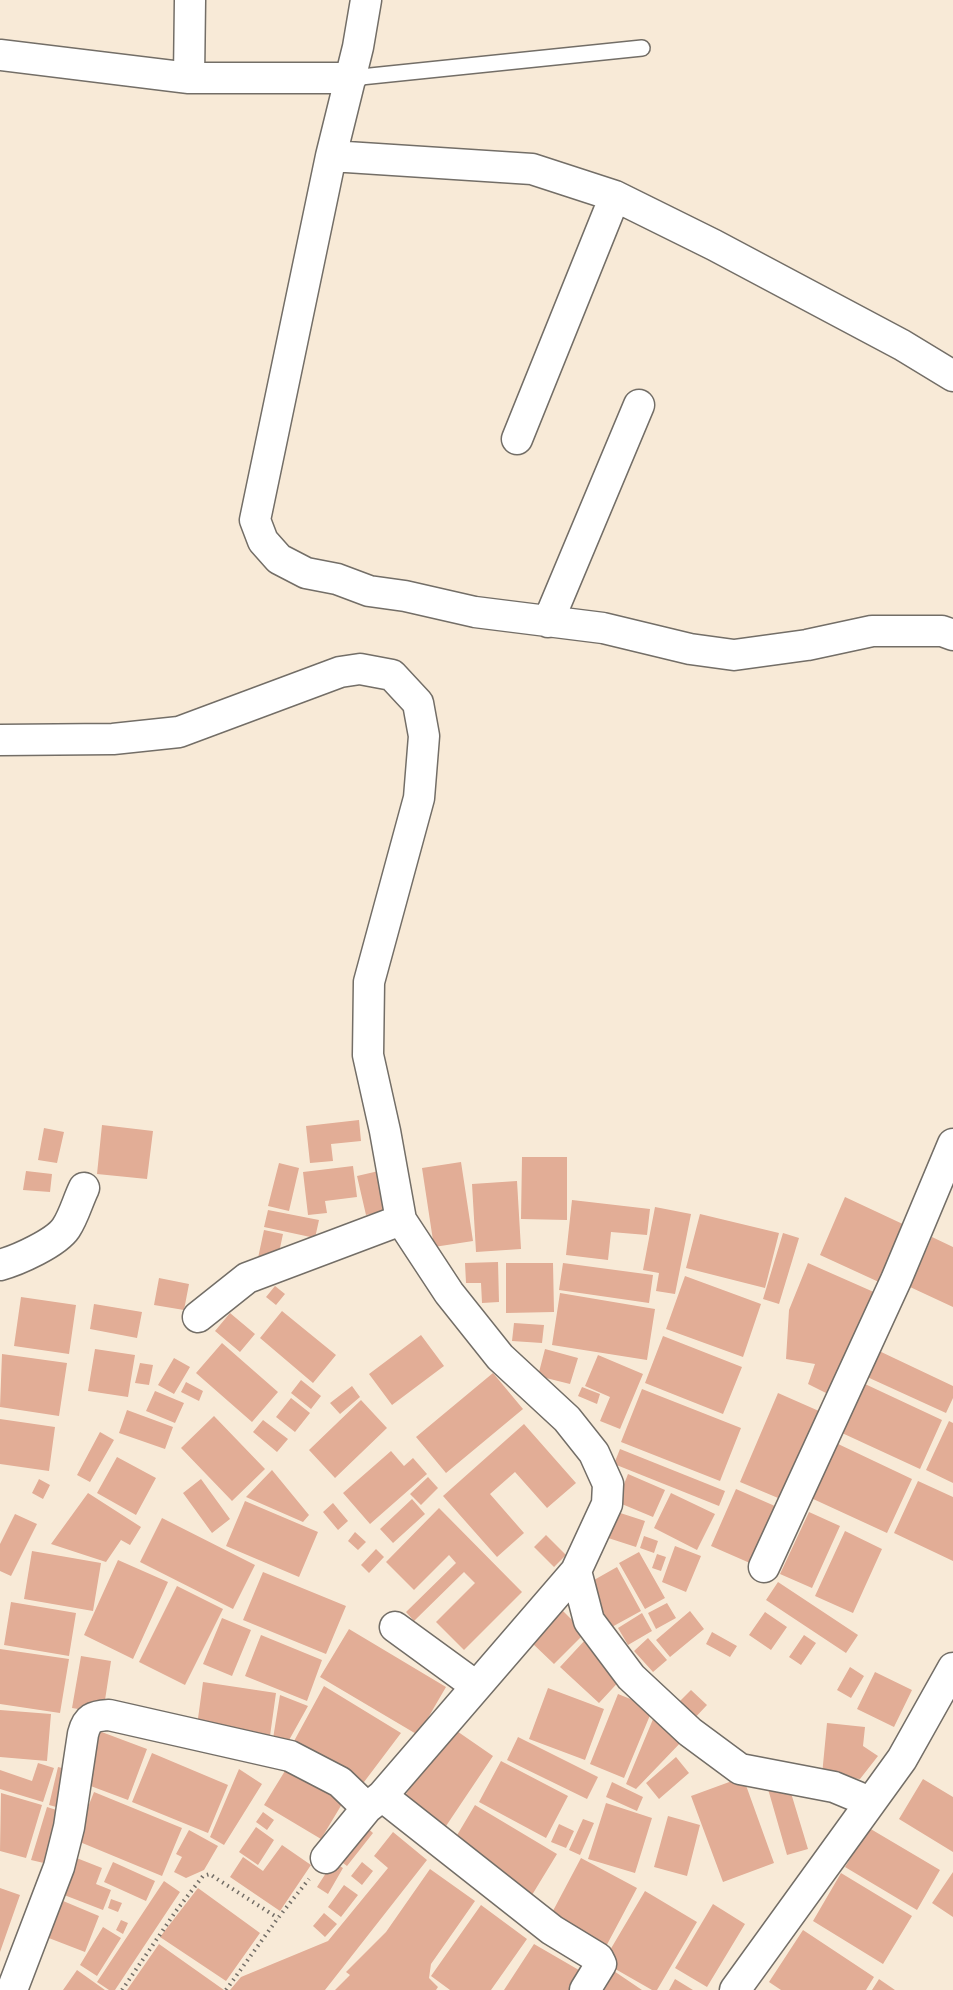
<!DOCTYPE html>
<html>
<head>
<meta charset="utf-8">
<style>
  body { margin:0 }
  canvas { display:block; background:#f8ead7 }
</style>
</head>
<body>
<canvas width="953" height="1990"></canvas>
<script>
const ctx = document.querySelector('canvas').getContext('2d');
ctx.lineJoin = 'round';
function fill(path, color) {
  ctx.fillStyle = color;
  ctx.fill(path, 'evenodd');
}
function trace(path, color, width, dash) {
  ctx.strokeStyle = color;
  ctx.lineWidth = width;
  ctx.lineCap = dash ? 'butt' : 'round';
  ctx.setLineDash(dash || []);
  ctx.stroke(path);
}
const building = new Path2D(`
  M359,1120L361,1141L331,1144L333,1161L310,1163L306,1126Z
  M102,1125L153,1131L147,1179L97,1174Z
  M44,1128L64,1132L57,1163L38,1160Z
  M522,1157H567V1220L521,1219Z
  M461,1162L473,1241L434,1247L422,1168Z
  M279,1163L299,1168L289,1211L268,1206Z
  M353,1166L357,1197L325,1201L327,1213L308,1215L303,1172Z
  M383,1170L392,1209L366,1215L357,1176Z
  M26,1171L52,1174L50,1192L23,1190Z
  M517,1181L521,1249L476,1252L472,1184Z
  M845,1197L907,1226L881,1283L820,1255Z
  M572,1200L650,1209L647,1235L611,1232L608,1260L566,1255Z
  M655,1207L691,1214L675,1294L656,1291L659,1273L643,1270Z
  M268,1210L319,1220L315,1238L264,1227Z
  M700,1214L779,1233L765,1288L686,1268Z
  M264,1230L283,1234L277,1262L258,1258Z
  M783,1233L799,1238L779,1304L763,1299Z
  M932,1237L953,1247V1307L910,1287Z
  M498,1262L499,1302L482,1303L481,1283H466L465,1263Z
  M506,1263H553L554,1312L506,1313Z
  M563,1263L653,1275L649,1303L559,1290Z
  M808,1263L876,1293L832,1396L808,1384L815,1364L786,1359L789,1310Z
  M685,1276L761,1304L743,1357L666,1329Z
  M159,1278L189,1284L184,1310L154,1305Z
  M275,1286L285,1294L276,1305L266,1297Z
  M560,1293L655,1309L647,1360L552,1345Z
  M21,1297L76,1305L69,1354L14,1346Z
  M94,1304L142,1312L137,1338L90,1329Z
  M282,1311L336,1355L313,1383L260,1338Z
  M230,1313L255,1334L240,1352L215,1331Z
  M514,1323L544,1325L542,1343L512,1341Z
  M421,1335L444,1366L392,1405L369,1374Z
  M663,1336L742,1367L723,1414L645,1383Z
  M222,1343L278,1392L252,1422L196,1373Z
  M95,1349L135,1355L128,1397L88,1391Z
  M545,1349L578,1358L570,1384L538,1376Z
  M877,1350L953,1386V1398L946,1413L865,1376Z
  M2,1354L67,1363L59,1416L0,1407Z
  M598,1355L643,1374L620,1429L600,1421L610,1397L585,1386Z
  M174,1358L190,1367L174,1394L158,1385Z
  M140,1363L153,1365L149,1385L135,1383Z
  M493,1373L523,1409L446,1473L416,1437Z
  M301,1380L321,1396L311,1409L291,1393Z
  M186,1382L203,1391L199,1401L181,1392Z
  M865,1384L942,1420L920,1469L842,1433Z
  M352,1386L360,1397L340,1414L330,1403Z
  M582,1387L600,1394L597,1404L578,1396Z
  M642,1389L741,1428L720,1481L621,1442Z
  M155,1391L184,1403L175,1423L146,1411Z
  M778,1393L828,1415L790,1503L740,1482Z
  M291,1398L310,1413L295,1432L276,1417Z
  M361,1400L387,1428L335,1478L309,1450Z
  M127,1410L173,1427L165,1449L119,1433Z
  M214,1416L265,1469L232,1501L181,1448Z
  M0,1419L55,1427L49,1471L0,1464Z
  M263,1420L288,1439L277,1452L253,1432Z
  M949,1421L953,1423V1483L926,1470Z
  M524,1424L576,1483L547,1508L515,1472L490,1494L524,1533L497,1557L443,1496Z
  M100,1432L114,1440L90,1482L77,1475Z
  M836,1443L912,1479L887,1533L811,1498Z
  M620,1449L725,1491L719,1506L614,1464Z
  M391,1451L404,1466L413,1458L427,1474L370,1524L343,1493Z
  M117,1457L156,1478L136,1515L97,1493Z
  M272,1470L309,1515L303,1522L246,1497Z
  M628,1474L665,1490L653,1517L617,1502Z
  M428,1477L438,1488L421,1505L410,1494Z
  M39,1479L50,1485L43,1499L32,1493Z
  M201,1479L230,1519L212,1533L183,1493Z
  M918,1481L953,1497V1561L894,1533Z
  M736,1489L784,1510L759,1567L711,1546Z
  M88,1493L141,1527L130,1545L121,1540L106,1562L51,1544Z
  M671,1493L715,1514L697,1550L654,1528Z
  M412,1499L425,1514L393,1543L380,1529Z
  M245,1501L318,1532L299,1577L226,1546Z
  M333,1503L348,1521L338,1530L323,1512Z
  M439,1508L522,1592L464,1650L436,1622L475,1583L464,1572L414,1621L406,1612L456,1563L449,1555L414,1590L386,1562Z
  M611,1510L645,1521L636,1547L602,1536Z
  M809,1512L840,1526L812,1588L780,1574Z
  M15,1514L37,1524L11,1576L0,1571V1544Z
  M162,1518L255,1565L233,1609L140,1562Z
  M845,1531L882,1549L853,1613L815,1596Z
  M355,1532L366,1542L358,1550L348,1541Z
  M546,1535L566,1555L554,1567L534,1547Z
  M644,1536L658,1541L654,1553L640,1548Z
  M675,1546L701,1556L686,1592L662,1582Z
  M376,1549L384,1557L369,1573L361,1565Z
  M32,1551L101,1563L93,1611L24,1599Z
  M639,1552L665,1598L645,1609L619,1563Z
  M657,1554L666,1557L661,1571L652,1568Z
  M118,1560L168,1582L133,1659L84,1635Z
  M617,1567L641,1611L610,1628L587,1584Z
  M263,1572L346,1606L326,1654L243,1620Z
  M778,1582L858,1635L846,1653L766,1600Z
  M177,1586L223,1609L185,1685L139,1662Z
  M11,1602L76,1613L69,1656L4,1645Z
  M667,1603L676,1618L656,1629L648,1613Z
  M563,1611L585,1633L554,1664L532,1643Z
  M690,1611L704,1629L670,1657L656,1640Z
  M765,1612L787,1627L771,1650L749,1635Z
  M642,1613L652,1631L628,1645L618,1628Z
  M222,1618L251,1630L232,1676L203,1664Z
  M349,1629L446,1687L418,1735L320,1677Z
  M712,1632L737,1646L730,1657L706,1644Z
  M261,1635L322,1660L307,1701L245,1676Z
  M804,1635L816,1643L801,1665L789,1657Z
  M648,1638L667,1660L653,1672L634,1651Z
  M586,1639L624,1676L599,1703L560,1667Z
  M0,1649L69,1659L60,1713L0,1704Z
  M81,1656L111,1661L103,1713L72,1708Z
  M850,1667L864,1676L851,1698L837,1690Z
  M875,1672L912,1690L894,1727L857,1709Z
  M203,1682L276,1693L269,1743L196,1733Z
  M324,1686L401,1733L361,1786L293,1743Z
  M548,1688L604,1709L585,1760L529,1739Z
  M691,1690L707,1705L691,1722L675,1706Z
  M618,1694L653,1708L624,1778L590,1764Z
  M280,1695L308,1706L283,1751L272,1745Z
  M0,1710L51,1714L47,1761L0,1757Z
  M656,1712L685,1738L636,1789L626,1784Z
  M827,1723L865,1727L863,1746L878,1756L860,1779L822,1775Z
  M451,1727L493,1756L440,1835L398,1806Z
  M99,1731L147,1749L128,1800L80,1782Z
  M518,1737L598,1777L587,1799L507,1760Z
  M152,1753L228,1785L208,1833L132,1802Z
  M676,1757L689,1773L659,1799L646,1783Z
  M501,1761L568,1796L546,1838L479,1802Z
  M38,1763L54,1768L43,1802L0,1789V1770L32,1781Z
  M288,1766L345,1799L321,1839L264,1805Z
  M58,1767L70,1770L60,1808L49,1805Z
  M239,1769L262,1784L224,1845L210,1837Z
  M743,1777L774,1863L723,1882L691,1796Z
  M923,1779L953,1797V1852L899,1819Z
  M612,1782L643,1797L637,1811L606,1797Z
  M788,1783L808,1849L787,1855L768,1789Z
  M94,1792L182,1828L162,1876L75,1840Z
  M1,1793L42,1805L26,1858L0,1851Z
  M606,1803L652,1818L635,1873L588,1859Z
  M475,1805L557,1854L532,1895L450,1847Z
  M47,1807L63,1812L48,1864L31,1860Z
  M263,1812L274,1820L267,1830L256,1822Z
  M668,1816L700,1825L687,1876L654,1867Z
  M583,1819L594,1823L580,1855L569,1850Z
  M362,1823L373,1833L347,1866L335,1857Z
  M559,1824L574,1831L566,1848L551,1842Z
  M256,1827L274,1840L258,1865L239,1852Z
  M869,1828L940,1870L917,1910L845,1867Z
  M189,1830L218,1846L204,1870L186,1878L174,1872L182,1857L176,1854Z
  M393,1832L427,1860L325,1990H230L241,1977L328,1941L388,1868L374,1856Z
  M282,1845L311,1865L280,1911L230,1877L243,1857L263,1871Z
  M74,1857L102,1868L96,1884L111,1890L103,1910L59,1893Z
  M581,1858L637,1888L602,1954L546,1924Z
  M113,1862L155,1881L146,1901L104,1882Z
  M333,1862L343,1868L328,1894L317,1887Z
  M362,1862L373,1871L362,1885L351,1876Z
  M430,1869L475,1901L431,1964L429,1978L438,1987L436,1990H335L350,1975L346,1972L386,1932Z
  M953,1872V1917L932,1903Z
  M841,1873L912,1916L883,1964L813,1921Z
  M164,1881L180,1892L115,1990H109L97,1982Z
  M344,1885L358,1895L341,1917L328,1907Z
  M0,1888L20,1895L0,1952Z
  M198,1888L260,1933L226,1981L160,1937Z
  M645,1891L697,1922L657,1990H652L603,1962Z
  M56,1898L99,1916L85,1952L41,1935Z
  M111,1899L122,1903L118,1912L108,1908Z
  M713,1904L745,1924L707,1987L675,1968Z
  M481,1905L527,1939L491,1990H450L431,1976Z
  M324,1913L337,1924L325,1937L313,1926Z
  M121,1920L128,1923L123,1934L116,1930Z
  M103,1927L121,1938L97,1976L80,1965Z
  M803,1930L874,1977L866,1990H781L769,1982Z
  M159,1944L224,1990H127Z
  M534,1944L584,1973L573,1990H504Z
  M605,1965L642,1990H588Z
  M77,1970L105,1990H63Z
  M675,1979L693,1990H669Z
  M879,1979L895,1990H872Z`);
const path = new Path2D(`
  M122,1990L176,1911L203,1876L210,1874L214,1877L278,1918
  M226,1990L278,1918L309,1879`);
const service = new Path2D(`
  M351,78L642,48`);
const minor = new Path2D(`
  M366,0L358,47L331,156L255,520L263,541L279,559L306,573L337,579L369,591L405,596L475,612L603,628L690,649L734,655L807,645L872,631H942L953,635
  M0,55L189,78H351
  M189,78L190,0
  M331,156L532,169L615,196L714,245L902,345L953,376
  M517,439L615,196
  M548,622L639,405
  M0,740L113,739L179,732L340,672L360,669L392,675L418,703L424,736L419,798L369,982L368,1055L385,1131L401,1220
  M0,1265C18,1260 56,1243 66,1228C74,1216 78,1200 84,1188
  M198,1317L247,1278L401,1220L449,1293L500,1357L567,1419L594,1453L608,1484L607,1504L576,1571L589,1621L631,1677L690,1732L740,1769L834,1787L870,1802
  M764,1567L896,1280L953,1144
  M395,1627L476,1686
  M382,1796L552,1930L598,1958L601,1964L585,1990
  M326,1858L367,1808L382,1796L576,1571
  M12,1990L59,1867L69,1827L83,1734C87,1718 93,1716 109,1715L290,1756L340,1782L367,1808
  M735,1990L902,1759L953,1668`);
fill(building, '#e2ad96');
trace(service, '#736e67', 18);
trace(minor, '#736e67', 33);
trace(path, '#736e67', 4, [1.5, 4.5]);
trace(service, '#fff', 15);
trace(minor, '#fff', 30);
</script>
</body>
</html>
